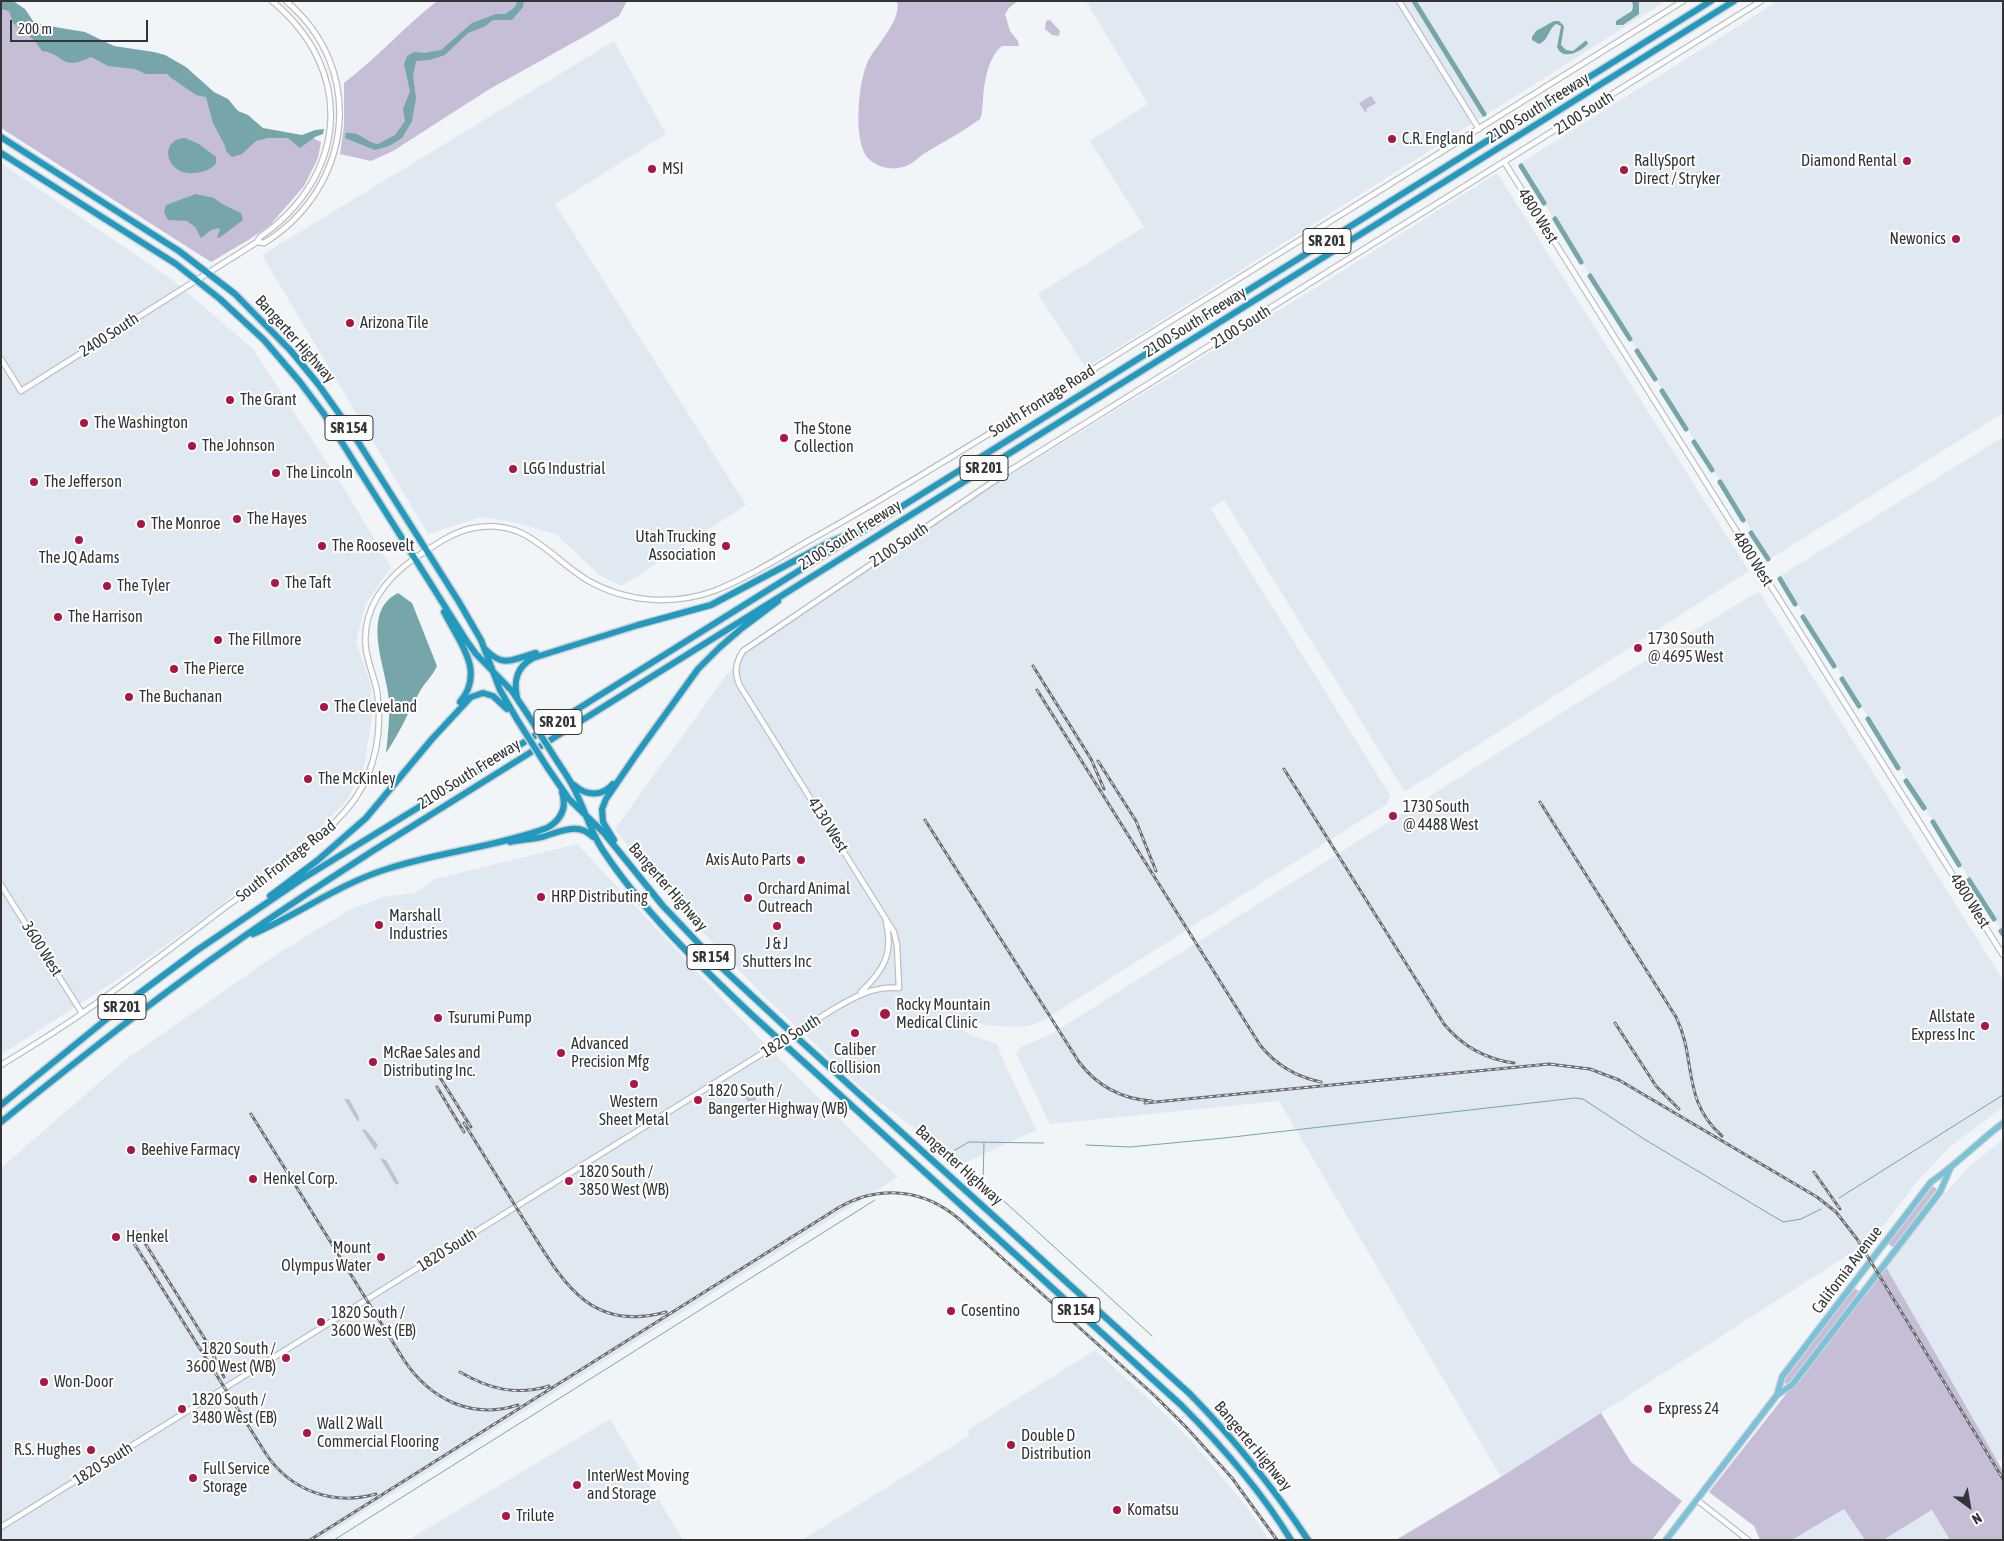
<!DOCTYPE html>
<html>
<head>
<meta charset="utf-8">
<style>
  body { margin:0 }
  #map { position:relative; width:2004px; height:1541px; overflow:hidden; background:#f2f5f8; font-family:"Asap Condensed",sans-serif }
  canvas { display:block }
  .frame { position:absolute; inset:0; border:2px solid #333435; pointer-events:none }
  .north { position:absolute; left:1944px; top:1481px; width:50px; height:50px; -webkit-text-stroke:4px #fff; paint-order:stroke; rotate:148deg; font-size:14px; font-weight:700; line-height:20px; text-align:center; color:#333435 }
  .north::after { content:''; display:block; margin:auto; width:18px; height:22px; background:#333435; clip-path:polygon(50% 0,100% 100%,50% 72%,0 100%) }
  .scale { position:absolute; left:10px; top:20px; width:138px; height:22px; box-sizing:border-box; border:2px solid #333435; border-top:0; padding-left:6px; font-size:15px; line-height:18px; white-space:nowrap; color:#333435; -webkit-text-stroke:4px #fff; paint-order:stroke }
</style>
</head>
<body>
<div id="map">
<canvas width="2004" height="1541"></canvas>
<div class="frame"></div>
<div class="north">N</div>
<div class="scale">200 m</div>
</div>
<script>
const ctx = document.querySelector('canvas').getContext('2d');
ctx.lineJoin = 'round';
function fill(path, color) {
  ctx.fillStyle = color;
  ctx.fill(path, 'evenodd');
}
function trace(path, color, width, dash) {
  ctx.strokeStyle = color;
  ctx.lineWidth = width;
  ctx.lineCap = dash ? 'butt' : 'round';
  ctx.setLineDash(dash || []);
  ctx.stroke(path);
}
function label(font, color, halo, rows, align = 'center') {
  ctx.font = font + ' "Asap Condensed",sans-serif';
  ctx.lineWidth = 4;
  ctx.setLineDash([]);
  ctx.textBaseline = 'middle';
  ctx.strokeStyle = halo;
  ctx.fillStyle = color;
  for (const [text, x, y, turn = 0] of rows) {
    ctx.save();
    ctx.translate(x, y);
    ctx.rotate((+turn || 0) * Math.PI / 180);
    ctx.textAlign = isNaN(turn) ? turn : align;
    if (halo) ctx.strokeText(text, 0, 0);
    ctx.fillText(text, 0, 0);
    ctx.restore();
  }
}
const built = new Path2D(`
  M1086,1H1666L1086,368L1038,294L1144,227L1090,141L1148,104Z
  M1778,1H2003V413L1770,559L1519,164Z
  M614,41L666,134L555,204L746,505L622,586L599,575L557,535L517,523L482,517L428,534L262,255Z
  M1,163L174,281L253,349L348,495L391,567L365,605L356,642L371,685L372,718L364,766L347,800L323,825L196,924L115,981L1,1055Z
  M1497,173L1749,571L1406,791L1403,789L1224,500L1211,509L1390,795L1387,804L1047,1018L1033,1025L1018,1027L984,1025L970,1019L959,1028L973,1036L997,1044L1000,1053L1036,1130L962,1164L865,1091L765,997L654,881L615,829L725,677L746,652L984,491L1325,282Z
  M2003,437V933L1780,576Z
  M1759,591L2003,980V1107L1951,1146L1920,1178L1873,1239L1501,1477L1279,1101L1050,1124L1016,1053L1021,1047L1053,1033L1606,685Z
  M577,844L759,1038L898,1177L319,1540H1V1168L125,1060L277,954L351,909L384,897L414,893L435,879Z
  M2003,1139V1458L1997,1462L1886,1267L1946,1192L1969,1167Z
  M1095,1350L1164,1413L1194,1444L1246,1506L1269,1540H802L969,1436L968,1430Z
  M610,1419L683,1540H415L413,1537Z
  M1844,1509L1865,1540H1792Z
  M1933,1510L1950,1540H1883Z`);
const green = new Path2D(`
  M437,1H627L619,16L587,35L488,90L393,151L371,161L340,154L344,126V83C377,58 404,27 437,1Z
  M897,1H1018L1009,8L1005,14L1010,31L1018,41L1019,46H1002C988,57 984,83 983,100C982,108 983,112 980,119C961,133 941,143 922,155C917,159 912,164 906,166C894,171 879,168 870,160C852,145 858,82 868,61C877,44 902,20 897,1Z
  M1,5L42,29L167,65L264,134L313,138L321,142L318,158L304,186L270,225L250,239L211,262L1,128Z
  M1050,20L1060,31L1059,36L1052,35L1045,29L1046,21Z
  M1371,96L1376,103L1366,109L1367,111L1365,112L1359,103Z
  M745 1096a6 6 0 1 1 12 0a6 6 0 1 1-12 0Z
  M344,1099H349L359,1117V1121L358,1122Z
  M365,1129L378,1145L375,1150L362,1130Z
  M380,1158L386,1160L399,1183L396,1185Z
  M1933,1186L1937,1189L1893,1247L1888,1244Z
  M1886,1267L2003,1471V1540H1950L1932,1510L1883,1540H1865L1844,1509L1792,1540H1760L1754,1526L1709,1492Z
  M1854,1288L1859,1291L1788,1385L1783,1382Z
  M1601,1413L1631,1462L1682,1501L1652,1540H1396L1501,1477Z`);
const water = new Path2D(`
  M1,1H13L25,9L33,21L43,25L85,32L114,46L154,52L165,55L186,67L214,92L228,99L238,111L248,115L263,128L302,135L315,130L324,129L323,134L315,137L300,148L288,138H268L256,141L242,154L232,157L226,151L225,146L213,123L206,97L196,95L170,77L168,74H146L135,69L108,66L91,57C60,72 66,54 42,51L35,41L13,23L9,11L1,9Z
  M518,1H524L523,7L512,20H493L484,27L468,33L445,55L429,60L416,61L413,76L416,98L412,121L402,138L389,146L375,150L345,138L346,133C363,132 364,142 378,144L395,135L405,121L403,109L410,91L404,64L407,56L414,52L424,53L441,50L472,23L496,14H505L514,8Z
  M1632,1H1639V14L1623,25H1616V21L1632,11L1633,6Z
  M1554,21H1559L1564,26L1561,45L1566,50L1573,51L1585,41H1587L1588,44C1580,52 1563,61 1557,47L1561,26L1556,24C1548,29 1549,40 1539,44L1532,40V37L1536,31Z
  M185,138L199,144L216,157V163C210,173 187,177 177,169C162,158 167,138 185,138Z
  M196,194L214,198L222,204L241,213L243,220L219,238L217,237L220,230L219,228L211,230L201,238L195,227L187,221L168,220L164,212L166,205Z
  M398,593L412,603L437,666C432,677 424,683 419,693C408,713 399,734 386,753C388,735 390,717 389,699C386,667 360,612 398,593Z`);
const stream = new Path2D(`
  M984,1143L983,1182L1152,1336
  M1086,1145L1130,1147L1224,1138L1575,1098L1583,1099L1644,1139L1783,1222L1801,1219L1821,1209
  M948,1154L969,1142L1044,1143
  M1839,1198L2003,1095
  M334,1540L875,1200`);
const canal = new Path2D(`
  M1414,1L1484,114
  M1521,166L1544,203
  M1555,219L1581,262
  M1590,276L1630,339
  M1637,351L1655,379
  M1662,391L1686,429
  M1694,442L1712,470
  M1720,482L1743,520
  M1751,533L1768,559
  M1780,579L1795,604
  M1803,617L1834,666
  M1842,679L1859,706
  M1868,719L1898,768
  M1906,781L1924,808
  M1933,822L1959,865
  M1969,880L1994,919
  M2001,931L2003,934`);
const minor = new Path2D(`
  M1399,1L1479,129
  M1505,163L2003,955
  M257,242L264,243C352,189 368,70 286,1
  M1,359L21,391L257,242L260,237C348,176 356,70 272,1
  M1,885L82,1013
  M861,992C883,971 894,954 886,922
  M1,1065C29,1048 57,1031 84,1012C131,979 178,943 224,908C248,891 271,874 294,856C324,833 352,812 367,777C379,750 381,720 377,691C374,677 368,663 366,649C361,610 385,579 415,558C432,547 452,532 473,528C526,517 548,556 587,580C625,602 672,606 714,591C747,578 779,558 810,540C890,496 967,447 1044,400C1258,268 1471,135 1683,1
  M1697,1500L1748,1540
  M1,1527L832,1010C854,997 873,986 899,988L897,945L894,932L740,686C734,674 735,663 743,651L1006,473L1761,1`);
const major = new Path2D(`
  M1777,1395L1782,1377L1931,1182C1957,1164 1978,1142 2003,1123
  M1666,1540L1777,1395L1792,1385L1940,1192L1950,1169`);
const highway = new Path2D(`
  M1,137L179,251L235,294L291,351L318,384L350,429L459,602L481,640L500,690L518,721
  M1,153L176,264L220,299L264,340L300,382L324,414L466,640L476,654L512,691L528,715
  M444,612C459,642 486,671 460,702
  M486,650C504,669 515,658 536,653
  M517,697C513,680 518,666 533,658L638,625L711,605L830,542L854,532
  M557,761C565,773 573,784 578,797C586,814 591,832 602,849C642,910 699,965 752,1015L1181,1405C1222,1446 1261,1491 1291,1540
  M547,767L569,799L604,833L663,906L720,966L793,1034L1190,1394C1234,1439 1273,1487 1308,1540
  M574,785C586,796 602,797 613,784
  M614,840L603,822L602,809L606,799L636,755L698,669L720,647L742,628L778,601
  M510,842C521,840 532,839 542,837C560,832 578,821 593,837
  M270,896L318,860L366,818L432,739L471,697L483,693L493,696L507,709
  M253,934C299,914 339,884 387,869C439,852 495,847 547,828C561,820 567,808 562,792
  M1,1105L125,1004L196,951L302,879L544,730L1711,1
  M1,1122C79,1059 157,997 239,940C282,909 327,881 371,852L1734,1`);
const rail = new Path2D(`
  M1033,666L1091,759L1104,789
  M1037,690L1260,1045C1276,1065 1296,1077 1321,1082
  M1098,761L1136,821L1156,871
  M1284,769L1444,1024C1462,1046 1485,1059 1514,1063
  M1540,802L1676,1017C1697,1059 1681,1100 1722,1136
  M925,820L1079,1062C1097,1086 1122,1099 1152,1101
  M1615,1023L1656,1086L1679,1109
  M434,1068L471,1127
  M437,1087L464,1132
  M1145,1103L1549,1064L1590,1069L1619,1080L1817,1197L1836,1212L1857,1239L2003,1479
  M251,1114L404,1360C430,1399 471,1420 518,1405
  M464,1123C484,1155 504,1188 524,1220C560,1276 586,1334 666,1312
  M1814,1172L1840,1209
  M138,1232L208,1344L224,1377
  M130,1237L266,1454C291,1491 333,1506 376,1494
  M460,1372C489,1389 516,1396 549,1386
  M310,1540L838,1208C879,1184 924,1189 959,1219L1154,1395L1187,1428L1232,1478L1277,1540`);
const highwayBridge = new Path2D(`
  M528,715L557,761
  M518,721L547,767`);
const markers = [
  [1392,139,5,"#ab1743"],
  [1907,161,5,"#ab1743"],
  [652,169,5,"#ab1743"],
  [1624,170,5,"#ab1743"],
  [1956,239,5,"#ab1743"],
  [350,323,5,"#ab1743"],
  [230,400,5,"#ab1743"],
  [84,423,5,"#ab1743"],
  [784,438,5,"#ab1743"],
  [192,446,5,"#ab1743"],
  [513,469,5,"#ab1743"],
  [276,473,5,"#ab1743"],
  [34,482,5,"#ab1743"],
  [237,519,5,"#ab1743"],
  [141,524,5,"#ab1743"],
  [79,540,5,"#ab1743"],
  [322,546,5,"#ab1743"],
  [726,546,5,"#ab1743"],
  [275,583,5,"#ab1743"],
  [107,586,5,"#ab1743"],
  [58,617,5,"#ab1743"],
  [218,640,5,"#ab1743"],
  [1638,648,5,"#ab1743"],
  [174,669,5,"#ab1743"],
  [129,697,5,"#ab1743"],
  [324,707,5,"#ab1743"],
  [308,779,5,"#ab1743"],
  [1393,816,5,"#ab1743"],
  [801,860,5,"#ab1743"],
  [541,897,5,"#ab1743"],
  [748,898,5,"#ab1743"],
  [379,925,5,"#ab1743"],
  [777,926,5,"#ab1743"],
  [885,1014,6,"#ab1743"],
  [438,1018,5,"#ab1743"],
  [1985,1026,5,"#ab1743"],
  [855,1033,5,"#ab1743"],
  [561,1053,5,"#ab1743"],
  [373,1062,5,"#ab1743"],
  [634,1084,5,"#ab1743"],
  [698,1100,5,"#ab1743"],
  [131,1150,5,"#ab1743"],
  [253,1179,5,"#ab1743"],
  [569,1181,5,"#ab1743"],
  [116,1237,5,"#ab1743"],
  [381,1257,5,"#ab1743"],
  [951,1311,5,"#ab1743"],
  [321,1322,5,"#ab1743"],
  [286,1358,5,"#ab1743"],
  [44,1382,5,"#ab1743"],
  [182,1409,5,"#ab1743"],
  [1648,1409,5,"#ab1743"],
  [307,1433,5,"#ab1743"],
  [1011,1445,5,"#ab1743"],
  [91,1450,5,"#ab1743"],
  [193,1478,5,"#ab1743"],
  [577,1485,5,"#ab1743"],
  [1117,1510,5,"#ab1743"],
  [506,1516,5,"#ab1743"]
];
const shields = [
  [1327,241,48],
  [349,428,48],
  [984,468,48],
  [558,722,48],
  [711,957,48],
  [122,1007,48],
  [1076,1310,48]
];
const shieldNames = [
  ["SR 201",1327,241],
  ["SR 154",349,428],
  ["SR 201",984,468],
  ["SR 201",558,722],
  ["SR 154",711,957],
  ["SR 201",122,1007],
  ["SR 154",1076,1310]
];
const streetNames = [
  ["2100 South Freeway",1538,108,-32],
  ["2100 South",1584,113,-32],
  ["4800 West",1538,216,58],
  ["2100 South Freeway",1195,322,-32],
  ["2100 South",1241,327,-32],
  ["2400 South",109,335,-33],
  ["Bangerter Highway",295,339,48],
  ["South Frontage Road",1042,401,-32],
  ["2100 South Freeway",850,535,-32],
  ["2100 South",899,545,-34],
  ["4800 West",1753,559,58],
  ["2100 South Freeway",469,774,-32],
  ["4130 West",828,825,58],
  ["South Frontage Road",286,861,-38],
  ["Bangerter Highway",668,887,49],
  ["4800 West",1970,901,58],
  ["3600 West",42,949,58],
  ["1820 South",791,1036,-32],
  ["Bangerter Highway",959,1165,42],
  ["1820 South",447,1250,-32],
  ["California Avenue",1847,1270,-53],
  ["Bangerter Highway",1253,1446,50],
  ["1820 South",103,1464,-32]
];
const poiNames = [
  ["C.R. England",1402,139],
  ["RallySport",1634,161],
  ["Direct / Stryker",1634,179],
  ["Diamond Rental",1897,161,"right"],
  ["MSI",662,169],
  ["Newonics",1946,239,"right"],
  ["Arizona Tile",360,323],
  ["The Grant",240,400],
  ["The Washington",94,423],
  ["The Stone",794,429],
  ["Collection",794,447],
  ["The Johnson",202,446],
  ["LGG Industrial",523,469],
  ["The Lincoln",286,473],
  ["The Jefferson",44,482],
  ["The Hayes",247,519],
  ["The Monroe",151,524],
  ["Utah Trucking",716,537,"right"],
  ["Association",716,555,"right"],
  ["The Roosevelt",332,546],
  ["The JQ Adams",79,558,"center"],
  ["The Taft",285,583],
  ["The Tyler",117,586],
  ["The Harrison",68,617],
  ["1730 South",1648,639],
  ["@ 4695 West",1648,657],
  ["The Fillmore",228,640],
  ["The Pierce",184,669],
  ["The Buchanan",139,697],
  ["The Cleveland",334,707],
  ["The McKinley",318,779],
  ["1730 South",1403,807],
  ["@ 4488 West",1403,825],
  ["Axis Auto Parts",791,860,"right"],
  ["Orchard Animal",758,889],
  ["Outreach",758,907],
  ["HRP Distributing",551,897],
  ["Marshall",389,916],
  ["Industries",389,934],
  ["J & J",777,944,"center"],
  ["Shutters Inc",777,962,"center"],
  ["Rocky Mountain",896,1005],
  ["Medical Clinic",896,1023],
  ["Allstate",1975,1017,"right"],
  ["Express Inc",1975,1035,"right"],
  ["Tsurumi Pump",448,1018],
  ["Advanced",571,1044],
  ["Precision Mfg",571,1062],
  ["Caliber",855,1050,"center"],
  ["Collision",855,1068,"center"],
  ["McRae Sales and",383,1053],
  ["Distributing Inc.",383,1071],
  ["1820 South /",708,1091],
  ["Bangerter Highway (WB)",708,1109],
  ["Western",634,1102,"center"],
  ["Sheet Metal",634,1120,"center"],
  ["Beehive Farmacy",141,1150],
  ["1820 South /",579,1172],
  ["3850 West (WB)",579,1190],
  ["Henkel Corp.",263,1179],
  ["Henkel",126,1237],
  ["Mount",371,1248,"right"],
  ["Olympus Water",371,1266,"right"],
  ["Cosentino",961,1311],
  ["1820 South /",331,1313],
  ["3600 West (EB)",331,1331],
  ["1820 South /",276,1349,"right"],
  ["3600 West (WB)",276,1367,"right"],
  ["Won-Door",54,1382],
  ["1820 South /",192,1400],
  ["3480 West (EB)",192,1418],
  ["Express 24",1658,1409],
  ["Wall 2 Wall",317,1424],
  ["Commercial Flooring",317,1442],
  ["Double D",1021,1436],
  ["Distribution",1021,1454],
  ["R.S. Hughes",81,1450,"right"],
  ["Full Service",203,1469],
  ["Storage",203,1487],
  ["InterWest Moving",587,1476],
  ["and Storage",587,1494],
  ["Komatsu",1127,1510],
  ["Trilute",516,1516]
];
fill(built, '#e0e8f1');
fill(green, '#c5bed6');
fill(water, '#76a6a9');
trace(stream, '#76a6a9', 1);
trace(canal, '#76a6a9', 5);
trace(minor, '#bcbfc2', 7);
trace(major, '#d2d2d3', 8);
trace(highway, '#d2d2d3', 9);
trace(minor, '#fff', 4.5);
trace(major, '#7ac2d9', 5.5);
trace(highway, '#2299bf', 6);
trace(rail, '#6d6f71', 3);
trace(rail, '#fff', 1, [4]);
trace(highwayBridge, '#d2d2d3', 9, []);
trace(highwayBridge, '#2299bf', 6);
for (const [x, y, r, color] of markers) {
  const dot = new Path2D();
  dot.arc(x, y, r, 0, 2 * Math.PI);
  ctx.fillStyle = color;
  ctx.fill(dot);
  trace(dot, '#fff', 2);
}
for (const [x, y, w] of shields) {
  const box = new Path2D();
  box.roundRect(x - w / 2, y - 12.5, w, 25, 4);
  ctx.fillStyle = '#fff';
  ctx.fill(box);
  trace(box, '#333435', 1);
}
label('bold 15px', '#333435', null, shieldNames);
label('16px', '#333435', '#fff', streetNames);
label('16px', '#333435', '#fff', poiNames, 'left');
</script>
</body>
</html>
